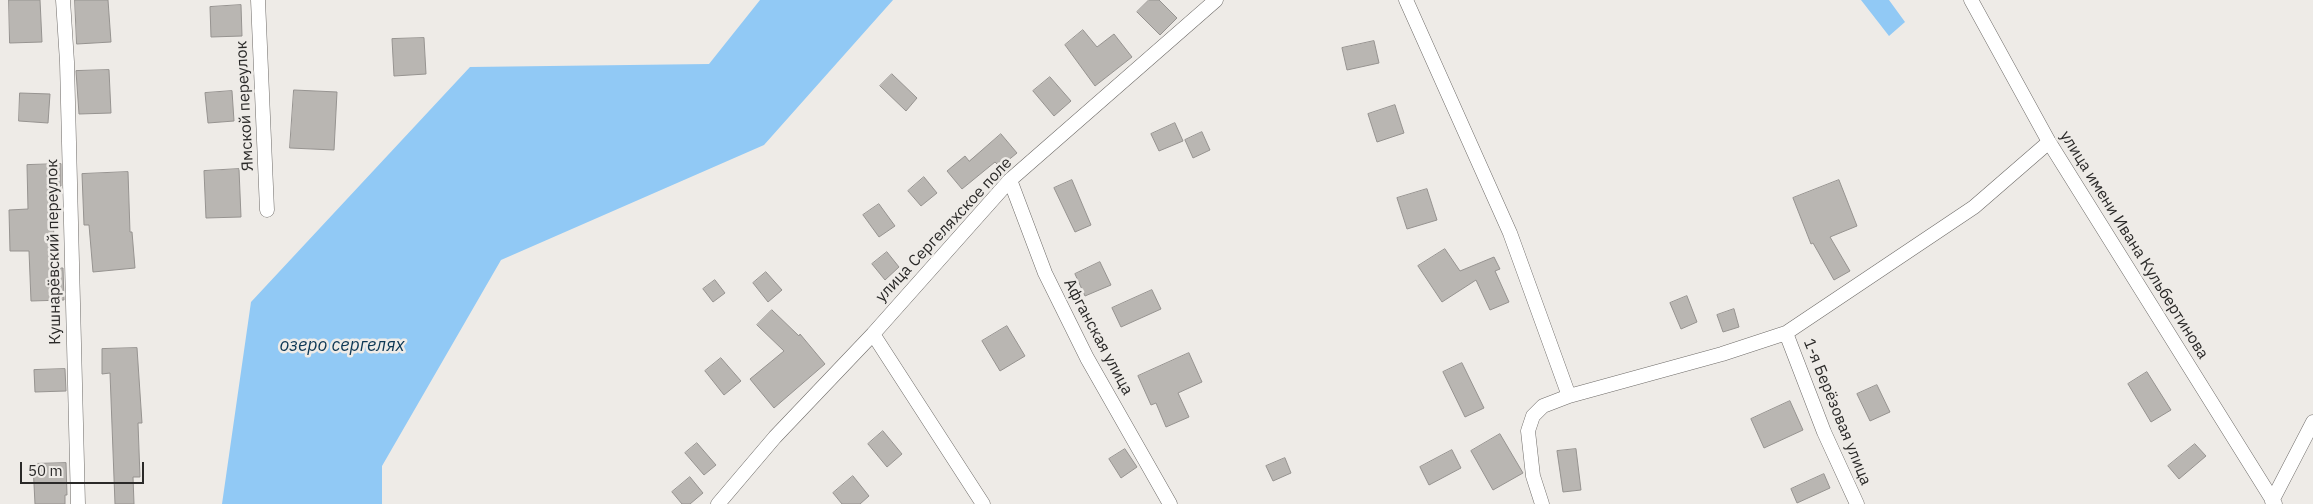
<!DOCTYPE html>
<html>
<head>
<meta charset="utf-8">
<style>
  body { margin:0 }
  #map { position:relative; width:2313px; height:504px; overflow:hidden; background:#eeebe7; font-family:"IBM Plex Sans",sans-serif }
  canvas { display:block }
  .scale { position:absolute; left:20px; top:462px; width:124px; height:22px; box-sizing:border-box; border:2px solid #2a2928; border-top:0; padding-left:6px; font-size:15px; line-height:18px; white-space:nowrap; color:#2a2928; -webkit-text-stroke:4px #eeebe7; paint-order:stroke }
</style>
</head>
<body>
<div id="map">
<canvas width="2313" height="504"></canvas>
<div class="scale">50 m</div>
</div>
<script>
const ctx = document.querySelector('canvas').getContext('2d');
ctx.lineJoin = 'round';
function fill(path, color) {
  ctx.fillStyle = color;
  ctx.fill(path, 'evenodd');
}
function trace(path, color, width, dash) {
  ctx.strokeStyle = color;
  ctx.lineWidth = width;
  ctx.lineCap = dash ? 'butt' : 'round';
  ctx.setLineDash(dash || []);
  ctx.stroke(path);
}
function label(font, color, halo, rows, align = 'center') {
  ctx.font = font + ' "IBM Plex Sans",sans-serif';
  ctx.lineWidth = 5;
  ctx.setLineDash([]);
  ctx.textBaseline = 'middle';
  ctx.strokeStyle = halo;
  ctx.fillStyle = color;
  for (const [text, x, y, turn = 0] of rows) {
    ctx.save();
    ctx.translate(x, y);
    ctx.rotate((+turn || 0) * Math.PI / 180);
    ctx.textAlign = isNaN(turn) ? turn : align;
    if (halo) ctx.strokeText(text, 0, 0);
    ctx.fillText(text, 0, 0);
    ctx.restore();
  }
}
const water = new Path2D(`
  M760,0H893L764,145L501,260L382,466V504H222L251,302L470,67L709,64Z
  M1861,0H1889L1905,22L1889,36Z`);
const building = new Path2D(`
  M9,0H40L42,42L10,43Z
  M75,0H108L111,42L77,44Z
  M1149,0H1159L1177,18L1160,35L1137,12Z
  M241,5L242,36L211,37L210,7Z
  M1083,30L1097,47L1114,34L1132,57L1095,86L1065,45Z
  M424,38L426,74L394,76L392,39Z
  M1374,41L1379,63L1347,70L1342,48Z
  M109,70L111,113L79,114L76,71Z
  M892,74L917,98L906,111L880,86Z
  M1050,77L1071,101L1054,116L1033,91Z
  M294,90L337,92L334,150L290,148Z
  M232,91L234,121L208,123L205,93Z
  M20,93L50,94L48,123L19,121Z
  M1395,105L1404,133L1377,142L1368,114Z
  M1175,123L1183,141L1159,151L1151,134Z
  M1202,132L1210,150L1193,158L1185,140Z
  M1001,134L1017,153L1000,167L995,162L962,189L947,171L965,156L969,161Z
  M61,164V186H52L55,268H63L64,300L31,301L29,251H10L9,210L28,209L27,165Z
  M239,169L241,217L206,218L204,171Z
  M128,172L130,232H132L135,268L93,272L89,225H84L82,174Z
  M924,177L937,193L921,206L908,191Z
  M1072,180L1091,225L1075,232L1054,188Z
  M1839,180L1857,226L1830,237L1850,271L1834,280L1813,243L1811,244L1793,198Z
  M1427,189L1437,220L1407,229L1397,198Z
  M879,204L895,226L879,237L863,215Z
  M1445,249L1460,271L1494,257L1500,269L1495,271L1509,302L1490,310L1476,280L1442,302L1418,266Z
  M887,252L899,267L885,280L872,264Z
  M1100,262L1111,285L1085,296L1075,274Z
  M766,272L782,290L768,302L753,283Z
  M715,280L725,293L713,302L703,289Z
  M1152,290L1161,309L1121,327L1112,308Z
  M1687,296L1697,322L1681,329L1670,303Z
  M1734,309L1739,327L1723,332L1717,315Z
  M772,310L799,336L800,334L825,364L774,408L750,379L784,351L757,325Z
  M1007,326L1025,356L1000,371L982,341Z
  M137,348L142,423H138L140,477H133L134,504H115L110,373L102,374V349Z
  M1189,353L1202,382L1178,393L1189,417L1166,427L1156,403L1151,405L1138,376Z
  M721,358L741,381L724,395L705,371Z
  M1462,363L1484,408L1465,417L1443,372Z
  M65,369L66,391L35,392L34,370Z
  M2147,372L2171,410L2151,422L2128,384Z
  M1877,385L1890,412L1870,421L1857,394Z
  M1790,401L1803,430L1764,448L1751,419Z
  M883,431L902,454L887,467L868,444Z
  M1500,434L1523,473L1493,490L1471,451Z
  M697,443L716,465L704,475L685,453Z
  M2195,444L2206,456L2179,479L2168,466Z
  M1125,449L1137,467L1121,478L1109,459Z
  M1576,449L1581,490L1563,492L1557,451Z
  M1452,450L1461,468L1429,485L1420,467Z
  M1285,458L1291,473L1273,481L1266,466Z
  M66,463L67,495H65V504H35L33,464Z
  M1824,474L1830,488L1797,503L1791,489Z
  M853,476L869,496L860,504H842L833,493Z
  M690,477L703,493L690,504H682L672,492Z`);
const minor = new Path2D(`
  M63,0L67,62L78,504
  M258,0L267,210
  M1406,0L1510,233L1569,396
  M1971,0L2049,142L2275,504
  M1010,180L1045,273L1087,358L1170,504
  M1786,333L1824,432L1857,504
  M873,334L983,504
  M2272,501L2313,422
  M718,504L775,437L873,334L1010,180L1216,0
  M1542,504L1533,476L1528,431L1533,416L1543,406L1569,396L1722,354L1786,333L1974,207L2049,142`);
const streetNames = [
  ["Ямской переулок",245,106,-93],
  ["улица Сергеляхское поле",944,230,-47],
  ["улица имени Ивана Кульбертинова",2134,245,58],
  ["Кушнарёвский переулок",54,252,-91],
  ["Афганская улица",1098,337,62],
  ["1-я Берёзовая улица",1837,412,68]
];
const waterNames = [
  ["озеро сергелях",342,346]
];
fill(water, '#91c9f5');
fill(building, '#b9b6b2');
trace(building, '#969390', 1);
trace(minor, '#6e6b68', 15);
trace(minor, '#fff', 14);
label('16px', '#2a2928', '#eeebe7', streetNames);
label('italic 18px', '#0c3754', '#eeebe7', waterNames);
</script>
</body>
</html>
